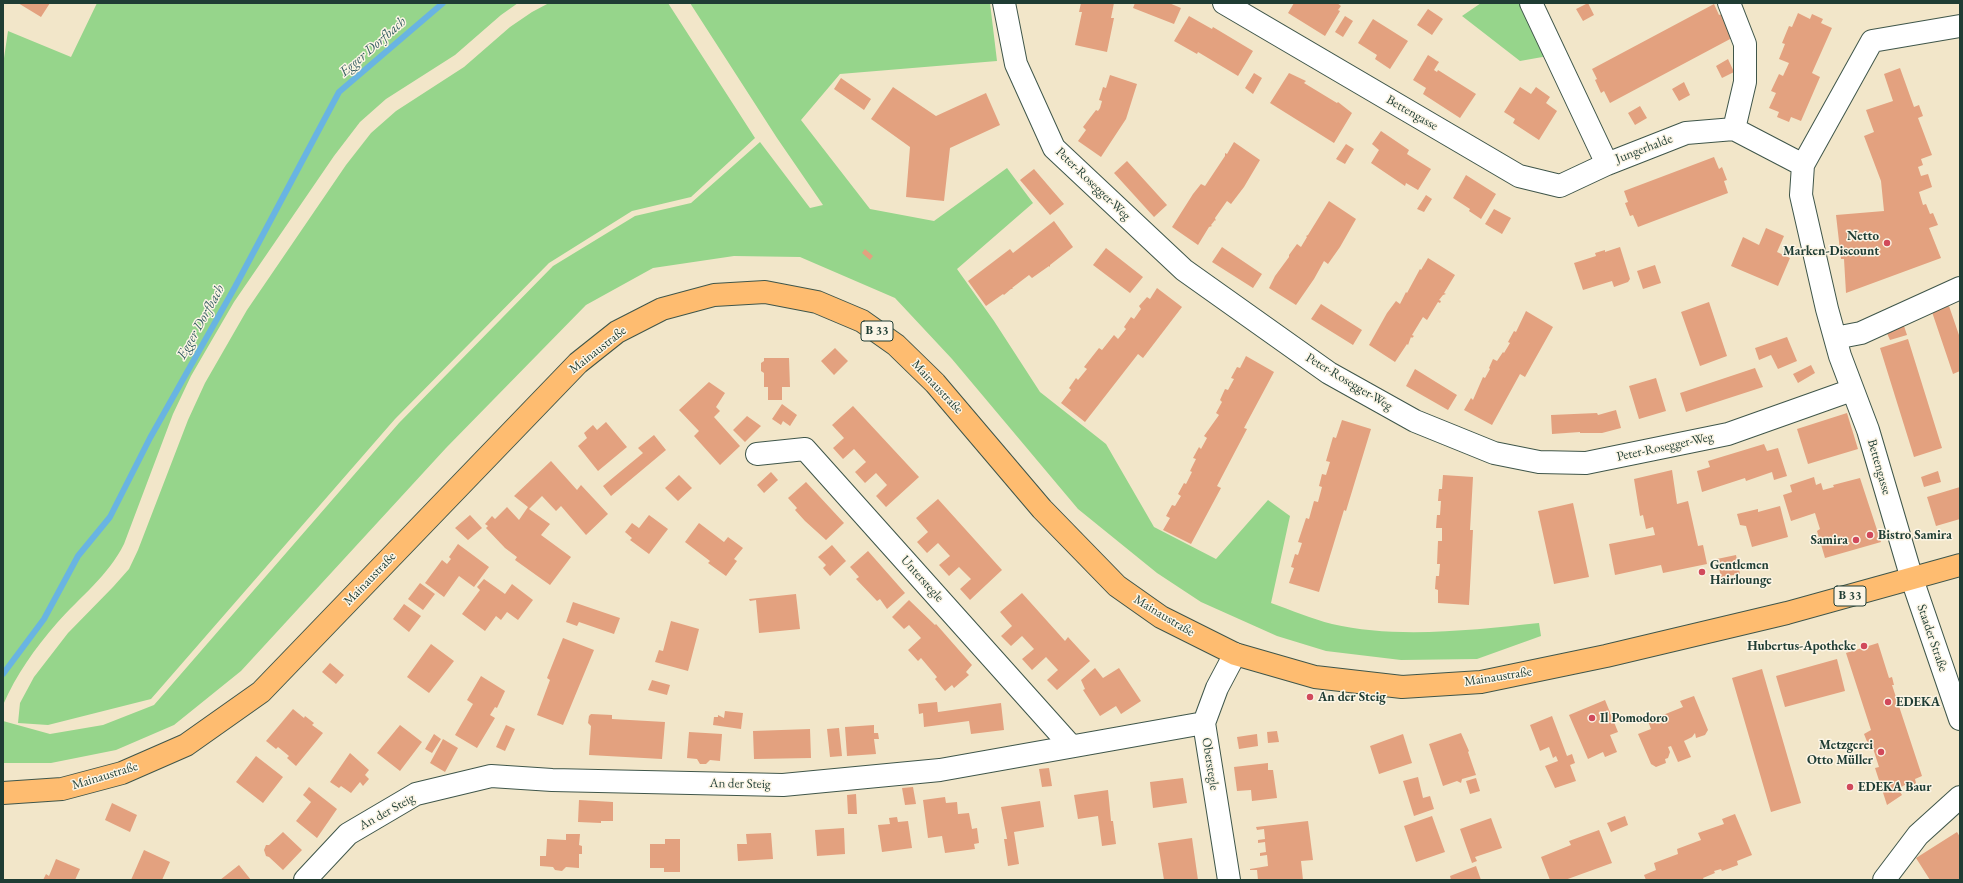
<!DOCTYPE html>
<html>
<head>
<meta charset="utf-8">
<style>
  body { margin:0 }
  #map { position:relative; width:1963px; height:883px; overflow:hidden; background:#f2e6c9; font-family:"EB Garamond",serif }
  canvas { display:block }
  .frame { position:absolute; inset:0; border:4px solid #1f3d34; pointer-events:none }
</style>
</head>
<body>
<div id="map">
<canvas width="1963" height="883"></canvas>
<div class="frame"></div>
</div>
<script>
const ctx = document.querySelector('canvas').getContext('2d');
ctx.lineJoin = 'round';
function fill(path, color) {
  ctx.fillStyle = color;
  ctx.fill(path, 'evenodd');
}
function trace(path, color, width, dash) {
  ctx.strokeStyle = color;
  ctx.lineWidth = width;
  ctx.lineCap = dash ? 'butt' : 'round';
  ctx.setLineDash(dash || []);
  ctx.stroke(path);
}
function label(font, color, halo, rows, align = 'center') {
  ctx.font = font + ' "EB Garamond",serif';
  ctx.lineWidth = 3;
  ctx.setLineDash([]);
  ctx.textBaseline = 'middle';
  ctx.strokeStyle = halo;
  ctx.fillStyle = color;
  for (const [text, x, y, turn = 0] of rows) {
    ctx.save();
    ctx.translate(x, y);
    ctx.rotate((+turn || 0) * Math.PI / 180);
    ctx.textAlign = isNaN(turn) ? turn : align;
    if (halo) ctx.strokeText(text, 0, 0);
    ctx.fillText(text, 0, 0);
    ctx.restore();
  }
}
const green = new Path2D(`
  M97,3H518L501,15L455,55L386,99L360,122L334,156L234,302L191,376L173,414L124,544C108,576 80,597 57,623C35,648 16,675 3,705V65L8,31L71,57Z
  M549,3H668L755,138L691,197L632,211L549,263L395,419L151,699L48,725L18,723L20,703L34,677L68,633L113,587L129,569L138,550L188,420L205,383L247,310L346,165L371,133L396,111L464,67L510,27L532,12Z
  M690,3H990L997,61L840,74L801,120L870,209L934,221L1007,168L1033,203L957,269L994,321L1040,392L1106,444L1154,527L1216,559L1268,500L1290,516L1271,603C1291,610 1312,619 1332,624C1396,639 1474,630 1539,623L1541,636L1477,659L1401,660L1326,651L1277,636L1201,602L1157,573L1078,509L952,359L895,298L800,257L734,256L653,268L586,305L446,448L241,671L174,725L116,750L51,763H3V721L50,734L103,725L154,705L399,423L553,266L635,216L691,203L760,142L810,208L823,205L777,138Z
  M1481,3H1525L1548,56L1520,61L1462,16Z`);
const stream = new Path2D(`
  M3,674L44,619L78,556L110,517L150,438L235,287L339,92L443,3`);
const building = new Path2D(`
  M18,3H50L41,17Z
  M1081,3H1114L1111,18H1114L1107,52L1075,45L1082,12H1079Z
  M1135,3H1169L1181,8L1174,24L1133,8Z
  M1294,3H1337L1341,6L1338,10L1340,11L1325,36L1288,13Z
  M1588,3L1594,15L1583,21L1576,9Z
  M1714,4L1719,15L1722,14L1732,38L1610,103L1604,91L1601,93L1595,80L1597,79L1592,69Z
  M1428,9L1443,19L1432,35L1417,25Z
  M1798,13L1810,19L1812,14L1823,19L1821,23L1832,28L1812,73L1820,77L1801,121L1791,117L1789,122L1777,117L1779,112L1769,108L1776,93L1771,91L1779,74L1783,76L1789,63L1779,59L1785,44L1782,43L1789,26L1792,27Z
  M1189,16L1212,29L1213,27L1253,51L1238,76L1198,52L1197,54L1174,41Z
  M1345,16L1353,21L1343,37L1335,32Z
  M1373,19L1408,41L1390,69L1375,59L1377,55L1358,43Z
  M1428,55L1439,62L1434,70L1437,72L1438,70L1476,94L1460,118L1423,94L1426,88L1413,80Z
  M1728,59L1734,72L1722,78L1716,66Z
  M1900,68L1914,107L1919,105L1923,116L1918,118L1932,155L1921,159L1923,165L1918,167L1921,176L1928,174L1932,187L1919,192L1923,205L1926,204L1930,214L1933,213L1938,225L1929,228L1941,258L1846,293L1844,259H1841L1836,215L1884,211L1881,181L1864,136L1874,132L1866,110L1893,101L1884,74Z
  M1254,73L1262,78L1253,94L1245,88Z
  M1289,73L1306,81L1304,83L1337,103L1338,102L1352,113L1334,143L1270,103Z
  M1110,75L1137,84L1126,119L1101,157L1078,141L1086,130L1083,127L1096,110L1098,111L1100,108L1102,101L1099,100L1103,87L1106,88Z
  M841,78L871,99L864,110L834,89Z
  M1684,82L1690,95L1679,101L1672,89Z
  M893,87L936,116L986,93L1000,125L950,148L944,201L906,197L910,147L871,119Z
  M1520,87L1531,94L1536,87L1550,97L1546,103L1557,111L1539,140L1513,123L1515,119L1504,112Z
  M1640,106L1647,118L1635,125L1628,113Z
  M1381,131L1409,150L1407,154L1431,169L1418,190L1406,183L1405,186L1371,163L1379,150L1372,144Z
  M1234,142L1260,160L1244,187L1231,204L1227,201L1215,218L1216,221L1215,220L1211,225L1212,226L1209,227L1198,245L1172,227L1193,194L1201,184L1205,186L1225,156V153L1227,154Z
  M1346,144L1354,149L1345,164L1336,159Z
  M1714,157L1719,169L1722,167L1727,180L1724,181L1728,193L1638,227L1633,215L1630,216L1625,203L1628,202L1624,191Z
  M1127,161L1167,205L1154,217L1114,173Z
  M1034,169L1064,204L1050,215L1020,180Z
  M1466,175L1496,194L1481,219L1469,211L1470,209L1453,198Z
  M1426,195L1432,199L1424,212L1417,209Z
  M1329,201L1356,219L1340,247L1328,264L1324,261L1314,279L1296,305L1269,288L1275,276L1289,257V255L1297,244L1301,247L1307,237L1306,236L1308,235Z
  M1494,209L1511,218L1502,234L1485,224Z
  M1054,221L1073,247L1050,265V267L1049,266L1032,278L1029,275L1012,288L1013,289H1011L1004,295L1003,294L986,306L968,281L1010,249L1013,253Z
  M1766,228L1784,236L1777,252L1790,258L1778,286L1731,266L1743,237L1759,245Z
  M1222,247L1262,274L1253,288L1212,262Z
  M1620,247L1630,279L1628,282L1614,287L1612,281L1583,290L1574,263L1596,256L1595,253L1605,250V252Z
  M1106,248L1143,277L1130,293L1093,265Z
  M865,249L873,256L870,260L862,253Z
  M1428,258L1455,275L1444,293L1446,294L1443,295L1439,300L1441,301L1440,303L1438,302L1427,320L1423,317L1412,335L1414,336L1412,338L1411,337L1408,345L1407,344L1395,362L1369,345L1387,313L1396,301L1400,304L1406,292L1407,293L1420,269L1421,270Z
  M1655,265L1661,283L1643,289L1637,271Z
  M1157,288L1182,307L1143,358L1138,354L1085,422L1061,403L1071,390L1069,388L1076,378L1078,380L1087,369L1084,367L1099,348L1102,350L1114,335L1118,339L1126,329L1124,327L1131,317L1134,319L1141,309L1139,306L1147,297L1150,299Z
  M1709,302L1727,356L1700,366L1681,312Z
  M1321,304L1362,330L1353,345L1311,319Z
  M1949,306L1960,338V371L1953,374L1932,312Z
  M1526,311L1553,327L1525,377L1520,374L1492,425L1464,410L1471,398L1473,400L1483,377L1485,378L1490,369L1489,368L1493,359L1497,361L1503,352L1504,353L1510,343L1508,342L1514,331L1516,332Z
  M1904,326L1907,335L1890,340L1886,331Z
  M1787,337L1797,361L1778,369L1771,355L1759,360L1755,348Z
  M1908,339L1942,448L1914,457L1880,348Z
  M835,348L848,361L834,375L821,361Z
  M1246,356L1274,372L1244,428L1247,429L1217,486L1221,488L1191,544L1163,530L1170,518L1166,516L1172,505L1175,506L1181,496L1178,494L1184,483L1186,484L1192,472L1190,471L1196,459L1193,458L1199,447L1201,449L1207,438L1204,436L1219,415L1216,413L1222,402L1220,400L1225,389L1228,390L1234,379L1231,378L1237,367L1240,368Z
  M764,358H789L790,387H782V400H768V387H764V373L761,371V363L764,361Z
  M1811,365L1815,373L1798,383L1793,374Z
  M1755,368L1763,387L1686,412L1680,393Z
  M1415,369L1457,395L1448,410L1406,386Z
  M1656,378L1666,411L1639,419L1629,386Z
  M709,382L725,393L716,407L720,411L714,417L740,446L720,465L694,436L699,431L679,410Z
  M782,404L797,415L790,426L783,421L781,425L772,419Z
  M853,406L919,477L886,507L876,496L887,485L876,473L865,483L855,472L866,462L854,449L843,459L833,448L844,438L832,425Z
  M1616,410L1621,428L1602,433H1580V432L1552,434L1551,415L1597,413L1598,415Z
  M1847,413L1858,449L1808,464L1797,429Z
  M747,416L761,426L745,442L733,430Z
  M1342,420L1371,429L1346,511L1344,510L1319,592L1289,583L1294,568L1291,567L1295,554L1298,555L1302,543L1298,542L1306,518L1309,519L1314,501L1318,502L1322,487L1319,486L1322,474L1326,475L1330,462L1326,461L1333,437L1336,438Z
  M606,422L627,447L598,471L578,446L587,438L584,433L593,425L597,430Z
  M654,435L666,450L611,496L603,486L643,453L638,448Z
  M1764,444L1767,451L1778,448L1787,476L1774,480L1772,472L1746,481L1745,478L1702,492L1697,471L1710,467L1708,461Z
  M551,461L577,490L581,485L608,514L586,535L561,506L556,511L542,496L529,509L550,524L541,535L571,557L550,585L515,560L517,557L505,548L486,528L488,526L485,524L492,516L495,519L507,507L519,520L528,507L514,496Z
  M1672,470L1677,504L1688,501L1698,546L1703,545L1707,564L1663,573L1661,565L1615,575L1609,544L1655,535L1653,527L1646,529L1643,515L1640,516L1634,479Z
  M1938,471L1941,482L1924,487L1921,477Z
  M771,472L778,480L764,493L757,485Z
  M679,475L692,488L678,501L665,488Z
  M1443,475L1473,477L1470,530H1473L1469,605L1438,603V590L1435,589L1436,576H1439L1440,564H1437L1438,541H1442V528H1436L1437,515H1440L1441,501H1438L1439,489H1442Z
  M1814,477L1816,485L1821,483L1823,490L1834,487L1833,485L1860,478L1881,542L1825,558L1817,531L1820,529L1815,513L1791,521L1783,495L1792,492L1790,485Z
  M806,482L844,523L826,540L805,521L795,510L797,508L788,498Z
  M1960,487V519L1936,526L1927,497Z
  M938,499L1002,570L970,600L960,589L971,579L959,567L949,576L939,565L950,556L938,543L927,553L917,542L928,532L916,518Z
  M1573,503L1589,577L1554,584L1538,511Z
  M1780,506L1788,537L1752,547L1746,526L1740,525L1737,514L1758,509V512Z
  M470,515L482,528L468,540L455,528Z
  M649,515L668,529L649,554L630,540L632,538L625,532L632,523L639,528Z
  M699,523L724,542L728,537L743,548L734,559L737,561L726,576L708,563L710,561L685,542Z
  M458,544L489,567L474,587L459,576L444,597L425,583L442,560L447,564L451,559L449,557Z
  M832,545L846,561L830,576L823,568L826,565L818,557Z
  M868,551L905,593L887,609L880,599L877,601L856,579L859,577L850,567Z
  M1736,555L1740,574L1721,577L1717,559Z
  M484,579L505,594L512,584L533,600L518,620L507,612L501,620L496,616L485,631L462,614L480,590L477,587Z
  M420,583L435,594L423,610L408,599Z
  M1022,593L1065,641L1068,637L1090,661L1057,690L1047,680L1058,670L1046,657L1032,670L1022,659L1034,649L1022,636L1011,646L1001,636L1012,626L1000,612Z
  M796,594L800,629L759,633L756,600L750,601L749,599Z
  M909,600L935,625L936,624L972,665L966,672L969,675L954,688L952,685L945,691L935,679L937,677L921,658L918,661L908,650L921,638L909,625L904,629L892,617Z
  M573,602L620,618L614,634L579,622L577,626L566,622Z
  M404,604L421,616L409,632L393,619Z
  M671,621L699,629L688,671L655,662L659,650L663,651Z
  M563,638L594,650L563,725L537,715L550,680L547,678Z
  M1878,643L1889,678L1892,677L1894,685H1892L1922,776L1915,779L1916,783L1911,786L1908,783L1898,789L1902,795L1887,805L1875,768L1879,767L1871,742L1868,744L1864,734L1871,730L1846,653Z
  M431,644L454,661L429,693L407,677Z
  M1837,659L1845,691L1785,707L1776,676Z
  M330,663L344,675L336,684L322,672Z
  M1095,668L1103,678L1119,668L1141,701L1121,714L1116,706L1100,716L1083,690L1085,689L1081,680Z
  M1762,669L1801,803L1771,812L1732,678Z
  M481,676L505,691L497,708L495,707L490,715L495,718L477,748L455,735L473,704L467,700Z
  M652,680L670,685L667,695L648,690Z
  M1694,696L1708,730L1705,735L1696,738L1695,733L1692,737L1684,741L1691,757L1678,762L1671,746L1668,747L1670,752L1668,758L1665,759L1666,763L1656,767L1651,764L1638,734L1651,729L1648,721L1683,707L1680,701Z
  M1605,700L1618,732L1610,735L1617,752L1605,757L1603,752L1588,759L1569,715Z
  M937,702L938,712L1001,703L1004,730L971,734L969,721L924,727L923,713L919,714L918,704Z
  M293,709L304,718L305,716L314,723L312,725L323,733L296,766L287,758L289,756L278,747L276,749L266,741Z
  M725,711L743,713L741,729L713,725L714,717H718V715L724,718Z
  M591,714L612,715V719L665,722L662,759L589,755L591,726L588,723L589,716Z
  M1552,716L1567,756L1572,754L1575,763L1570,765L1576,781L1555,788L1545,766L1558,761L1556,756L1553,758L1549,747L1540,751L1530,725Z
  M400,725L422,742L400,771L377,753Z
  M506,725L515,729L505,751L496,747Z
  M874,725V733H878L879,739H874L876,754L847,756L845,727Z
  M839,728L842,756L830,757L827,729Z
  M810,729L811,758L754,759L753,731Z
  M1277,731L1279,742L1268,743L1267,732Z
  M689,732L722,734L720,761L710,760L706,764H700L697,759L687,758Z
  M1461,733L1469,751L1468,752L1476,775L1462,779L1461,783L1457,781L1443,786L1429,744Z
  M434,734L441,739L432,753L425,749Z
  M1257,734L1258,746L1239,749L1237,737Z
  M1403,734L1412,763L1379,774L1370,746Z
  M443,739L458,748L445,772L430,763Z
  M350,753L369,770L365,775L369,779L363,786L360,782L351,793L341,786L339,788L330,782Z
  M256,756L283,777L263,803L236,782Z
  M1268,763V770H1273L1277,798L1252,801L1251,790L1237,791L1234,767Z
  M1049,768L1052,786L1042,787L1039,769Z
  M1418,777L1423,798L1430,796L1434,809L1414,816L1403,781Z
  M1183,778L1187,803L1153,808L1150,782Z
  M1476,778L1480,791L1470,794L1466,781Z
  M309,787L337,809L317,838L296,821L311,802L303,795Z
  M913,787L916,804L905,805L902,788Z
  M1108,790L1111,821H1113L1116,844L1102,846L1098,816L1078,819L1074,795Z
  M856,794L857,814H848L847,795Z
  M945,797L946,803L957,802L958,814L969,813L972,829L977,828L979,843L974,844L975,849L945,853L942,836L928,838L923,800Z
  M579,800L613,802V821H601V823L578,822Z
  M1040,801L1044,827L1014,832L1019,864L1008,866L1004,839H1007L1001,807Z
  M112,803L137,815L130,832L105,820Z
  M1735,814L1752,855L1737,861L1738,865L1722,871L1721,869L1714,871L1715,873L1703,878L1704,880H1646L1644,875L1656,870L1654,863L1678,854L1677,849L1701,840L1698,833L1724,824L1722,819Z
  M1432,816L1445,852L1416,862L1404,826Z
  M1625,816L1628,825L1611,832L1607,823Z
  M897,817L898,822L908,821L912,848L882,852L878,825L890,824L889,818Z
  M1491,818L1502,848L1475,857L1477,861L1472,863L1460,829Z
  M1308,821L1313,860L1301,861L1303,880H1258L1257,870H1250V869L1268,866L1267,855L1260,856V853L1266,852L1265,842L1258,843V840L1265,839L1264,829L1257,830L1256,827Z
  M844,828L845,854L817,856L815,830Z
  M1599,830L1612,863L1565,880H1550L1541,857L1571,845L1569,841Z
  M283,832L302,850L283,870L269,857L266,856L264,850L266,845H269Z
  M1957,832L1960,837V880H1930L1916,858Z
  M771,833L773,859L738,861L737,844H747L746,834Z
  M566,834H580L579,845L582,846V854H579V868L566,867L562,871L555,870L553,867L540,866V856H546L547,839L566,840Z
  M1192,838L1198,880H1164L1158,843Z
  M665,839H680V872H664V868H650V844H665Z
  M144,850L170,862L162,880H131Z
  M56,859L80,869L75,880H43L46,874L49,876Z
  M239,865L251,880H220Z
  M1476,866L1481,880H1451L1450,876Z`);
const minor = new Path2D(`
  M1004,3L1016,64L1054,148L1184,270L1329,373L1415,421L1494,453L1539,462L1586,463L1728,434L1852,390
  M1224,3L1519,176L1560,186L1607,164
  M1531,3L1607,164L1686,133L1734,129L1803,165
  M1729,3L1745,44V82L1734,129
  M1960,26L1872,41L1803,165L1801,195L1827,309L1840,356L1868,430L1912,579L1960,719
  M1835,338L1861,333L1960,288
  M757,454L805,449L1071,746
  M305,880L348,834L416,794L491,776L552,780L783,785L940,770L1204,723
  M1229,880L1204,723L1217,688L1235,654
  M1884,880L1918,835L1960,797`);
const major = new Path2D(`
  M3,793L62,789L122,773L186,745L261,692L578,363L617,332L662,309L714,295L765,292L817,302L862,321L896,345L935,383L1042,509L1117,586L1161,617L1235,654L1315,677L1402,687L1481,682L1606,656L1787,613L1960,565`);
const markers = [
  [1887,243,4,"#d1495b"],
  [1870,535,4,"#d1495b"],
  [1856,540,4,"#d1495b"],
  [1702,572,4,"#d1495b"],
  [1864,646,4,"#d1495b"],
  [1310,697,4,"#d1495b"],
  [1888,702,4,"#d1495b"],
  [1592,718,4,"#d1495b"],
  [1881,752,4,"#d1495b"],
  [1850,787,4,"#d1495b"]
];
const shields = [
  [877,331,32],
  [1850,596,32]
];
const shieldNames = [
  ["B 33",877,331],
  ["B 33",1850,596]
];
const streetNames = [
  ["Bettengasse",1412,113,30],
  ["Jungerhalde",1644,149,-21],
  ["Peter-Rosegger-Weg",1093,184,44],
  ["Mainaustraße",598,350,-38],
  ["Peter-Rosegger-Weg",1349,382,31],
  ["Mainaustraße",937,387,47],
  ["Peter-Rosegger-Weg",1665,447,-12],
  ["Bettengasse",1879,467,74],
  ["Mainaustraße",370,579,-46],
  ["Unterstegle",922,579,48],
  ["Mainaustraße",1164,616,31],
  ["Staader Straße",1932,638,71],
  ["Mainaustraße",1498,677,-9],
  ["Oberstegle",1210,764,81],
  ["Mainaustraße",105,776,-17],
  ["An der Steig",740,784,1],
  ["An der Steig",387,812,-29]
];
const poiNames = [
  ["Netto",1879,236,"right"],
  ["Marken-Discount",1879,251,"right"],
  ["Bistro Samira",1878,535],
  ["Samira",1848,540,"right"],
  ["Gentlemen",1710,565],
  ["Hairlounge",1710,580],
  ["Hubertus-Apotheke",1856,646,"right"],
  ["An der Steig",1318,697],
  ["EDEKA",1896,702],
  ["Il Pomodoro",1600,718],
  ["Metzgerei",1873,745,"right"],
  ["Otto Müller",1873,760,"right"],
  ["EDEKA Baur",1858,787]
];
const waterNames = [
  ["Egger Dorfbach",373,47,-41],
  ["Egger Dorfbach",201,322,-61]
];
fill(green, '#96d58b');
trace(stream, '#69b4e2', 6);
fill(building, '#e3a17f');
trace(minor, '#3f564a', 24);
trace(major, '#3f564a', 24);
trace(minor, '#fff', 22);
trace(major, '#febc70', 22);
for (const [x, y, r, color] of markers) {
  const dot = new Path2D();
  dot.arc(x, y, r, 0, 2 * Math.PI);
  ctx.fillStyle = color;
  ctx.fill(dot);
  trace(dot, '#fcf5e5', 1.5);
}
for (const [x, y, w] of shields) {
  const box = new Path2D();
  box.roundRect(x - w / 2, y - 10, w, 20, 3);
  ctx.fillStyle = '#fcf5e5';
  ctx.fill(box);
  trace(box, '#1f3d34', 1);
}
label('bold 12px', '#1f3d34', null, shieldNames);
label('13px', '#1f3d34', '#fcf5e5', streetNames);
label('bold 13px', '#1f3d34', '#fcf5e5', poiNames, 'left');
label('italic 14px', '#325b60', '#fcf5e5', waterNames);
</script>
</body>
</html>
